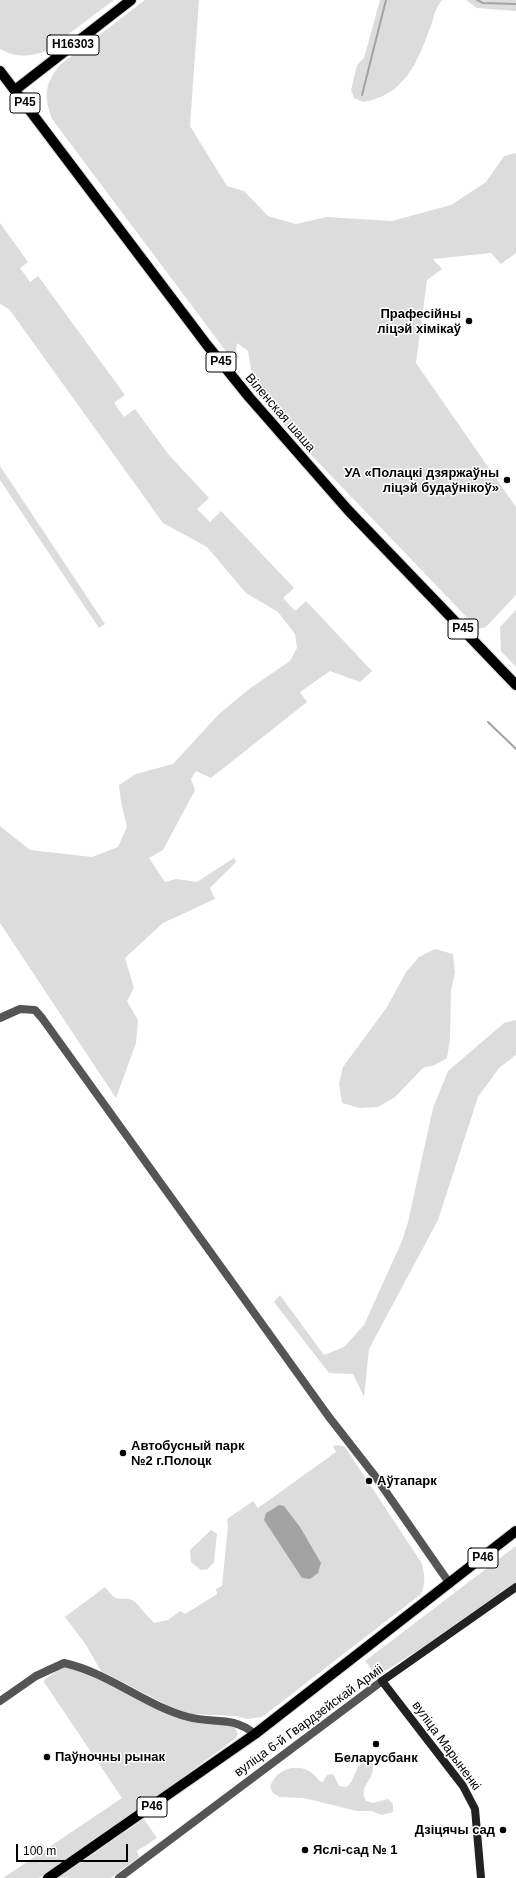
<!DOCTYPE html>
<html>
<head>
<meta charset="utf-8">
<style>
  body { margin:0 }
  #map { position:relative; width:516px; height:1878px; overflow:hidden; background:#fff; font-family:Arial,sans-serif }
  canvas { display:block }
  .scale { position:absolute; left:16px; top:1844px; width:112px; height:18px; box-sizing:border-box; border:2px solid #000; border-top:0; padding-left:5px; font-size:12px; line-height:14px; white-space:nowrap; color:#000; -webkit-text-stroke:3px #fff; paint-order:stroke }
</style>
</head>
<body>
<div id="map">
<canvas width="516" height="1878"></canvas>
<div class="scale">100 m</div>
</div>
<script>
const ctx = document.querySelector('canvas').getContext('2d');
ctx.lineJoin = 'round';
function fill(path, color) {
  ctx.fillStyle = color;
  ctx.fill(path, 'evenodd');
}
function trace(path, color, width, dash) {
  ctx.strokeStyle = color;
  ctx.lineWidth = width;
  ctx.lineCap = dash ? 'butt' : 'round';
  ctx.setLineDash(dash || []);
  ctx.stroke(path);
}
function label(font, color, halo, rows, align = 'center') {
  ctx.font = font + ' Arial,sans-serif';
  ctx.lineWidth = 3;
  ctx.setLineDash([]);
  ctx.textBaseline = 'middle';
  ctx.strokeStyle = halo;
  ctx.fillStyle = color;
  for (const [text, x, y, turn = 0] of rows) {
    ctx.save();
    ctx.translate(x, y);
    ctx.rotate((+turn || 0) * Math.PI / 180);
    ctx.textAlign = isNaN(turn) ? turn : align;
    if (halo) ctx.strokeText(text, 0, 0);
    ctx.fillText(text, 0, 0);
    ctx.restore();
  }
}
const green = new Path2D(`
  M0,0H114L46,51C29,57 16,58 0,49Z
  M145,0H199L190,126L227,186L244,191L268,216L296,224L326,217L392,221L451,205L486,182L504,156L516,153V253L501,264L491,253L433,259L442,269L427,280L416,363L516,507V595L486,627L478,629L293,436L254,387L248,351L237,343L236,350L239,357L235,359L228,354L52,119C44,96 44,85 60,65Z
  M380,0H442C433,12 435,16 430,28C417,64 404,95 363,102L354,98L351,90L357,65L364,58Z
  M466,0H516V11L477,8Z
  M0,223L28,262L20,268L30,282L38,276L125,395L114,403L124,417L135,409L169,455L209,498L197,509L210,522L221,511L294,588L283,598L295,611L306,601L372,671L360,682L330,671L300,692L307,702L211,778L196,771L191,779L195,790L163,850L149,858L165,882L176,879L197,882L234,858L236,862L210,888L215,899L163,923L125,958L134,988L127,1001L138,1020L136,1043L116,1098L0,923V826L30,850L92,857L118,847L127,827L121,802L119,785L136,774L173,764L219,714L249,689L290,661L297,648L295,634L278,612L246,593L207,547L163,523L9,309L0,304Z
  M0,466L105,624L99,628L0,480Z
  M516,610V667L501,651L500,627Z
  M435,949L453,954L455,973L451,991L450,1039L447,1058L435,1065L423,1068L395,1097L378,1107L360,1108L342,1103L339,1084L343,1067L387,1007L406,972L419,957Z
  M516,1020V1055L499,1068L478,1097L438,1220L369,1349L364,1397L353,1374L329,1373L274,1302L280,1295L324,1355L344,1347L364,1325L402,1241L408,1222L433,1108L448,1071L504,1023Z
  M339,1445L345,1447L421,1562C425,1574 426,1582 421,1594L275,1707L262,1717L247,1719L237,1716L190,1714L169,1706L101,1671L86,1645L65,1617L105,1587C108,1590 111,1595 114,1597C121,1601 128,1596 135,1602C141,1608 147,1616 154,1623L168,1620L180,1611L185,1614L217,1594L216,1589L222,1586L228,1526L227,1519L253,1501L258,1508L336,1452L333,1446Z
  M211,1530L217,1534L214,1562L208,1569L201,1570L191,1562L190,1550Z
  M516,1546V1582L417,1651L377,1676L365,1661Z
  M59,1666L72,1668L96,1678L166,1713L226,1724L235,1728L238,1734L236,1738L146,1804L39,1878H3L122,1798L44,1682V1680L57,1671Z
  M364,1760L372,1761C378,1780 357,1784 366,1801L373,1803L388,1799L393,1804V1812L382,1815L371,1811H357L304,1798L280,1797L273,1793L270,1787C277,1764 308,1761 319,1781L323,1782L327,1775L331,1774L334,1775L339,1786L346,1787C355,1783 354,1767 364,1760Z
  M144,1819L157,1838L137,1851L139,1857L111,1878H58Z`);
const water = new Path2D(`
  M279,1505L284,1506L300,1527L321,1563L318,1573L310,1579L302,1578L264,1520L266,1513Z`);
const stream = new Path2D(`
  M477,0L483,3L516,4
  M362,95L386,0
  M488,722L516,749`);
const street = new Path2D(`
  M0,1018L20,1009L35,1010L42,1018L329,1417L375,1476L450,1584
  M0,1701L36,1676L64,1663C109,1673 144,1705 188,1717C214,1724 231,1715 255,1734
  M119,1878L382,1681`);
const secondary = new Path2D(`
  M481,1878L475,1809L463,1786L382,1681L516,1587`);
const primary = new Path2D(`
  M0,71L207,345L249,397L348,510L516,685
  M15,90L131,0
  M48,1878L255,1734L516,1531`);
const markers = [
  [469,321,4,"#000"],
  [507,480,4,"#000"],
  [123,1453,4,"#000"],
  [369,1481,4,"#000"],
  [376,1744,4,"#000"],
  [47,1757,4,"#000"],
  [503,1830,4,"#000"],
  [305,1850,4,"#000"]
];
const shields = [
  [73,45,52],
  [25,103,30],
  [221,362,30],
  [463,629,30],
  [483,1558,30],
  [152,1807,30]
];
const shieldNames = [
  ["Н16303",73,45],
  ["Р45",25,103],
  ["Р45",221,362],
  ["Р45",463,629],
  ["Р46",483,1558],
  ["Р46",152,1807]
];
const poiNames = [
  ["Прафесійны",461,314,"right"],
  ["ліцэй хімікаў",461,329,"right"],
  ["УА «Полацкі дзяржаўны",499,473,"right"],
  ["ліцэй будаўнікоў»",499,488,"right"],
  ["Автобусный парк",131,1446],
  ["№2 г.Полоцк",131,1461],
  ["Аўтапарк",377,1481],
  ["Паўночны рынак",55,1757],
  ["Беларусбанк",376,1758,"center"],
  ["Дзіцячы сад",495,1830,"right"],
  ["Яслі-сад № 1",313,1850]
];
const streetNames = [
  ["Віленская шаша",280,413,49],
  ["вуліца 6-й Гвардзейскай Арміі",309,1721,-36],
  ["вуліца Марыненкі",446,1746,54]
];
fill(green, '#dcdcdc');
fill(water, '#a3a3a3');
trace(stream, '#a3a3a3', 2);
trace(primary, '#dbdbdb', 12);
trace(street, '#555', 8);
trace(secondary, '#222', 8);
trace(primary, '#000', 10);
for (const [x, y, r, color] of markers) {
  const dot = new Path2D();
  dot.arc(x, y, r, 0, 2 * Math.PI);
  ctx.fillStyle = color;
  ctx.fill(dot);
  trace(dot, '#fff', 1.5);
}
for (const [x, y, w] of shields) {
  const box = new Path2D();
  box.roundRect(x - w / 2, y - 10, w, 20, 3);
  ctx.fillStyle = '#fff';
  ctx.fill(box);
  trace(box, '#000', 1);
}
label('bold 12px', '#000', null, shieldNames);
label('bold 13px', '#000', '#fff', poiNames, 'left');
label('13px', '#000', '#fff', streetNames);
</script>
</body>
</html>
